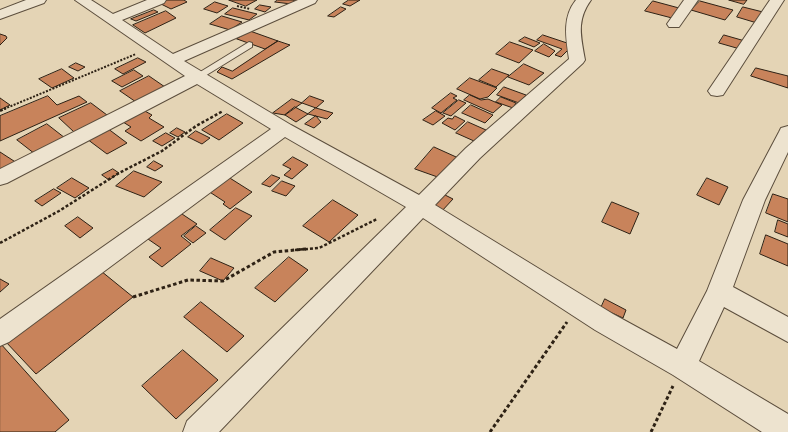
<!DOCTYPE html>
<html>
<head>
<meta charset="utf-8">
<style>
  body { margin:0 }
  canvas { display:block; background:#e4d4b5 }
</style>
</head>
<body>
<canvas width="788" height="432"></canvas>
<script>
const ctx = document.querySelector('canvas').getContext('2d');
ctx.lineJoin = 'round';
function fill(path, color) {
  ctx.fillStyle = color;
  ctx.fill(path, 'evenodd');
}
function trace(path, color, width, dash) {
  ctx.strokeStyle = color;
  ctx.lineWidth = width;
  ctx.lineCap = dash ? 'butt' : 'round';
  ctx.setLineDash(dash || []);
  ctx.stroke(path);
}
const building = new Path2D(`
  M166,0H184L187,2L171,9L159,3Z
  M229,0H257L246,6Z
  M278,0H293L295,1L291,4L275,2Z
  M349,0H360L350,6L343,4Z
  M729,0H747L744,4Z
  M653,1L679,8L672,18L645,11Z
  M700,1L733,10L725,20L691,10Z
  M215,2L228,6L217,13L204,9Z
  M260,5L271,7L265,12L255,9Z
  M341,7L346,9L334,17L328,16Z
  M743,7L763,12L757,23L737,17Z
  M233,8L257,14L249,20L225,14Z
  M154,10L158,12L136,21L131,19Z
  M166,11L176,18L145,33L133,25Z
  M222,16L242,22L230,30L210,24Z
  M250,31L278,41L265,49L237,39Z
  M0,34L6,36L7,38L0,45Z
  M543,35L573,45L561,57L555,55L562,49L537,40Z
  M724,35L745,41L740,49L719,43Z
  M525,37L540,43L534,47L519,41Z
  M278,41L290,45L232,79L217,72L222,67L232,71Z
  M510,42L533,50L519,63L496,54Z
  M544,44L555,51L549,57L535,51Z
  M138,58L146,62L123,74L115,69Z
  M76,63L85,67L78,71L69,67Z
  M524,64L544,73L529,85L508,77Z
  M756,68L788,76V88L751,76Z
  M62,69L74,78L52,88L39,79Z
  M492,69L509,75L496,87L479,80Z
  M134,70L143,76L122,87L112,81Z
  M149,76L165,87L136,102L120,91Z
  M470,78L497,88L488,97L480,99L457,89Z
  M504,87L526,95L519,103L497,95Z
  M451,93L457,96L453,98L457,100L441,113L432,108Z
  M470,95L481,100L488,99L502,105L493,113L464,100Z
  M48,96L57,105L79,96L87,102L0,141V116Z
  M310,96L324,101L316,108L302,103Z
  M501,97L516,103L513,108L496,102Z
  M0,98L10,105L0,110Z
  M292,99L302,103L285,115L273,113Z
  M459,100L466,103L451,116L443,113Z
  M91,103L107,115L74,132L59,118Z
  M471,105L493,115L485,123L462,113Z
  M295,107L308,114L296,122L285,115Z
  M316,108L333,113L327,119L308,114Z
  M143,110L152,115L149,118L164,127L141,141L125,131L131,127L123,122Z
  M436,111L445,116L433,125L423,120Z
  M227,114L243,123L219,140L202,130Z
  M316,116L321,122L314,128L305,124Z
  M455,116L465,121L455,130L442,123L448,118L452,119Z
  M468,122L486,130L474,141L456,133Z
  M47,124L65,138L35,154L17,140Z
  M107,128L127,143L107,154L87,139Z
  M177,128L185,132L178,137L170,133Z
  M196,131L210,138L202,144L188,137Z
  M166,133L175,138L162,146L153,141Z
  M434,147L465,161L446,180L415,169Z
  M0,152L17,163L0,173Z
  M293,157L308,165L292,179L284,175L291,169L283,165Z
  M154,161L163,166L155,171L147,167Z
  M113,169L119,173L109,180L102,175Z
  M134,171L162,182L144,197L116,186Z
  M225,175L252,192L230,209L223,204L225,202L205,189Z
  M272,175L280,178L270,187L262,184Z
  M72,178L89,188L75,198L57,188Z
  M707,178L728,187L719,205L697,195Z
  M282,181L295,186L286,196L272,191Z
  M54,189L61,193L42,206L35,201Z
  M443,194L453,199L441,212L431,207Z
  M773,194L788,199V222L766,213Z
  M333,200L358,215L329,242L303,226Z
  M612,202L639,213L630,234L602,222Z
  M236,208L252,216L225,240L210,230Z
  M179,212L197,224L181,236L191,244L162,267L149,257L161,248L145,237Z
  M78,217L93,228L80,238L65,226Z
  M778,220L788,224V237L775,232Z
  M196,226L206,233L193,243L184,236Z
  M766,235L788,244V266L760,254Z
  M289,257L308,270L275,302L255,288Z
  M211,258L234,268L223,281L200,271Z
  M101,271L133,297L36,374L5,341Z
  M0,279L9,284L0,292Z
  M605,299L626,310L623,318L601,308Z
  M201,302L244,336L227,352L184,317Z
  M0,343L69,420L55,432H0Z
  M183,350L218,380L176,419L142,386Z`);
const pathFar2 = new Path2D(`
  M237,6L250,9
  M4,109L136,54`);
const pathFar1 = new Path2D(`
  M0,111L6,108
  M0,243L59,211L119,173L162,151L196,126L223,111
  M295,250L319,248L377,219`);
const path = new Path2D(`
  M133,297L188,280L223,281L274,252L306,249
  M490,432L567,322
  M651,432L673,386`);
const service = new Path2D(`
  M249,42L252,43V47L200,79H194L192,77Z`);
const minor = new Path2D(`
  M26,0H46L44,3L0,19V10Z
  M75,0H91L113,14L147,0H166L164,3L122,20L173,54L298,0H317L315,3L184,61L291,125L419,195L466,148L569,59C566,38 562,17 576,0H591C576,21 581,36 585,60L583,63L480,158L435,205L613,314L677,349L707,291L743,200L779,132L781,128L788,126V152L765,200L733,287L788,317V342L724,307L699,361L788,414V432H762L673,375L595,330L423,218L219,432H183L187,421L406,207L285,137L9,342L0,346V319L271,129L197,84L7,183L0,185V169L185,76Z
  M684,0H698L679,27H669L667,24Z
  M770,0H784L723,95L717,96L711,95L708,91Z`);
fill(building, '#c8835b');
trace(building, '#2e2215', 1);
trace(service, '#5c4e3d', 2);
trace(minor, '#5c4e3d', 2);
trace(pathFar2, '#2e2215', 2, [2, 1.5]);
trace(pathFar1, '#2e2215', 2.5, [3, 2]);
trace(path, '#2e2215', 3, [3.5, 2.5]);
fill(service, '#ede3cf');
fill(minor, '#ede3cf');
</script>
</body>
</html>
